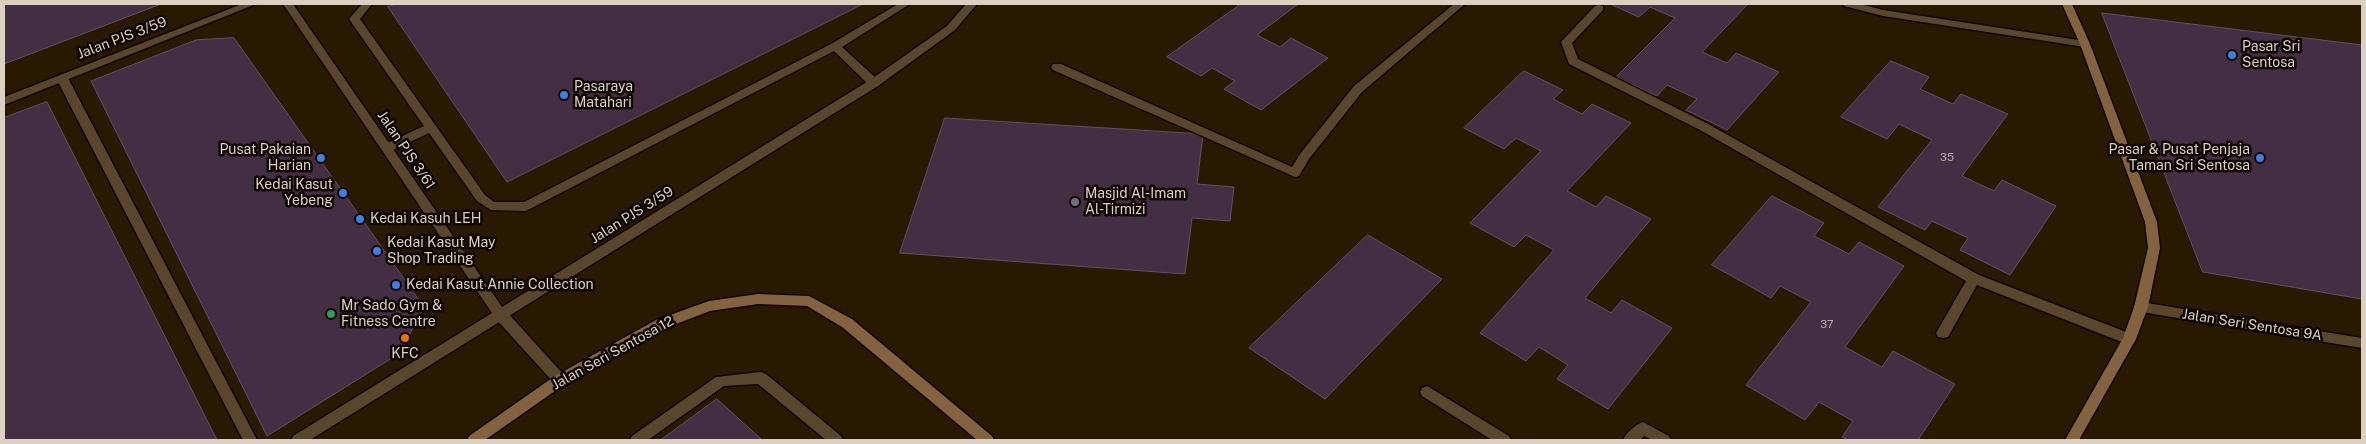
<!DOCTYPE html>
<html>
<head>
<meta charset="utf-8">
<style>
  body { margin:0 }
  #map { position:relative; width:2366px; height:444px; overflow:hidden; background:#2a1901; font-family:"Public Sans",sans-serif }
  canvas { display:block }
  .frame { position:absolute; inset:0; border:5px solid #dcd0c2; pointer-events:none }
</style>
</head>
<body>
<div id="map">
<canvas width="2366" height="444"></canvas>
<div class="frame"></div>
</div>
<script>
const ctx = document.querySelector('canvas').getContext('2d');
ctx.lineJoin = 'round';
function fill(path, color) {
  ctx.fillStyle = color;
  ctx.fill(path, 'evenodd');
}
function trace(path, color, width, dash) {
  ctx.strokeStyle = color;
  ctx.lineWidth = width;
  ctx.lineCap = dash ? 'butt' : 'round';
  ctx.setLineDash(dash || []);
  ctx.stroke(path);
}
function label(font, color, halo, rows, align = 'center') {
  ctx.font = font + ' "Public Sans",sans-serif';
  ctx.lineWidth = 5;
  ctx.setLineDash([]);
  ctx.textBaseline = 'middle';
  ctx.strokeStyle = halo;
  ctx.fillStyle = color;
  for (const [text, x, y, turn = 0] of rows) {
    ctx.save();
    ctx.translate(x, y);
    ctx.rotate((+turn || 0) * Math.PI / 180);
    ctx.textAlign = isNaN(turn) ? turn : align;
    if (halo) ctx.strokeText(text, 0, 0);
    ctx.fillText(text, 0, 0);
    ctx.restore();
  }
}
const building = new Path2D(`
  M4,4H161L4,64Z
  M396,4H863L507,182L388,7Z
  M1241,4H1298L1257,35L1280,47L1291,38L1328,58L1261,110L1224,89L1235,81L1212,68L1201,76L1167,57Z
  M1611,4H1748L1702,52L1727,63L1736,53L1779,72L1727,130L1686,110L1697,99L1667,85L1657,96L1616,77L1675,18L1650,7L1639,17Z
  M2102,13L2362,45V299L2203,272Z
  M234,38L424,307L400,353L267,436L91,81L196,40Z
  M1891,61L1929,77L1920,89L1953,104L1961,94L2008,114L1962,176L1994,191L2002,180L2056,206L2010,275L1960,250L1968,238L1932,221L1925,230L1878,207L1932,140L1899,124L1887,139L1841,117Z
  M1524,71L1563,90L1553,99L1582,114L1592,104L1631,123L1567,191L1596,207L1606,196L1651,219L1585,298L1611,313L1622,300L1672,328L1608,409L1557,379L1568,365L1539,347L1526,361L1480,333L1554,250L1526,235L1514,247L1470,223L1541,151L1516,138L1504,149L1464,128Z
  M47,102L217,440H4V118Z
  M945,118L1203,134L1197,184L1234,187L1230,221L1192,218L1185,274L900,253Z
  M1772,196L1824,223L1814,236L1849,254L1859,242L1904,266L1845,347L1882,367L1893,351L1955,384L1918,440H1849L1842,437L1853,421L1819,402L1805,420L1746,385L1811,302L1780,286L1771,298L1712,265Z
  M1368,235L1442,279L1325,399L1249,348Z
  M717,399L762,440H661Z`);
const lane = new Path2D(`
  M362,4H372L360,19L485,195L494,202H524L831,44L898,4H910L842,47L878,80L880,83L878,86H870L834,51L526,211L491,210L477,201L429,133L391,151H383L381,148L383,145L424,126L349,19Z
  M1454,4H1465L1362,92L1309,159L1299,176L1295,177L1053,70L1051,67L1053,64H1061L1292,167L1300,154L1354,86Z
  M1843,4H1860L1883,10L2085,41L2090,44L2085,47L1883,16L1844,6Z
  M1599,5L1603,6V10L1572,43L1578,59L1708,124L1979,275L2134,335L2136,339L2134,343L2129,344L2124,343L1977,285L1948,337L1943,338L1938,337L1936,333L1966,281L1700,130L1569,64L1561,42L1595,6Z
  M62,74L68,78L257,440H243L56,78Z
  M500,309L505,310L565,376L567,380L565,384L560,386L555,384L495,318L493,314L495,310Z
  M761,372L766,374L841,436L843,440H826L758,384L724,386L648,440H630L632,436L716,377Z
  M1427,386L1509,436L1511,440H1492L1422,396L1420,392L1422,388Z
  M1643,422L1669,436L1671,440H1652L1644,436L1640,440H1623C1626,433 1635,425 1643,422Z`);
const street = new Path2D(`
  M242,4H256L4,105V97Z
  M283,4H293L502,307L870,80L947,26L966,4H977L955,30L878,86L310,440H291L293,436L492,313Z
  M2141,302L2362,338V348L2141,312L2136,311L2134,307L2136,303Z`);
const secondary = new Path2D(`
  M2062,4H2072L2090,44L2157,222L2160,248L2148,307L2136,339L2079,440H2065L2123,338L2134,307L2148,248L2145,222L2080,44Z
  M758,294L809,296L852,319L992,436L994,440H977L842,327L807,306L758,304L710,311L666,328L565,384L485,440H467L469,436L555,376L656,320L709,301Z`);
const markers = [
  [2232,55,5,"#3f7fe0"],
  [564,95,5,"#3f7fe0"],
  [321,158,5,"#3f7fe0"],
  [2260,158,5,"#3f7fe0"],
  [343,193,5,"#3f7fe0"],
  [1075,202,5,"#6b7280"],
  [360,219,5,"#3f7fe0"],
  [377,251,5,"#3f7fe0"],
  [396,285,5,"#3f7fe0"],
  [331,314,5,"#2e9e5b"],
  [405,338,5,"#e8710a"]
];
const numberNames = [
  ["35",1947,158],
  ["37",1827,325]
];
const streetNames = [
  ["Jalan PJS 3/59",122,38,-21],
  ["Jalan PJS 3/61",406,150,56],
  ["Jalan PJS 3/59",632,215,-32],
  ["Jalan Seri Sentosa 9A",2252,325,9],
  ["Jalan Seri Sentosa 12",613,353,-29]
];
const poiNames = [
  ["Pasar Sri",2242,47],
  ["Sentosa",2242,63],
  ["Pasaraya",574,87],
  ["Matahari",574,103],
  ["Pusat Pakaian",311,150,"right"],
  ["Harian",311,166,"right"],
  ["Pasar & Pusat Penjaja",2250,150,"right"],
  ["Taman Sri Sentosa",2250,166,"right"],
  ["Kedai Kasut",333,185,"right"],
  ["Yebeng",333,201,"right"],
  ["Masjid Al-Imam",1085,194],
  ["Al-Tirmizi",1085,210],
  ["Kedai Kasuh LEH",370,219],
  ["Kedai Kasut May",387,243],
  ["Shop Trading",387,259],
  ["Kedai Kasut Annie Collection",406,285],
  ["Mr Sado Gym &",341,306],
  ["Fitness Centre",341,322],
  ["KFC",405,354,"center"]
];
fill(building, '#442e44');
trace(building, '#664e66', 1);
trace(lane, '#120400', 3);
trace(street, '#120400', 3);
trace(secondary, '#120400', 3);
fill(lane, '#59462c');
fill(street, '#59462c');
fill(secondary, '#82623f');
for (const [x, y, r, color] of markers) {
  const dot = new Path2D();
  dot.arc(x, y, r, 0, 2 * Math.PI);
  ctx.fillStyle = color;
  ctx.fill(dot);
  trace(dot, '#0d0601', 2);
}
label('11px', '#b6a8a2', null, numberNames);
label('14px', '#dcd0c2', '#0d0601', streetNames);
label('14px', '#dcd0c2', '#0d0601', poiNames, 'left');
</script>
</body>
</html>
